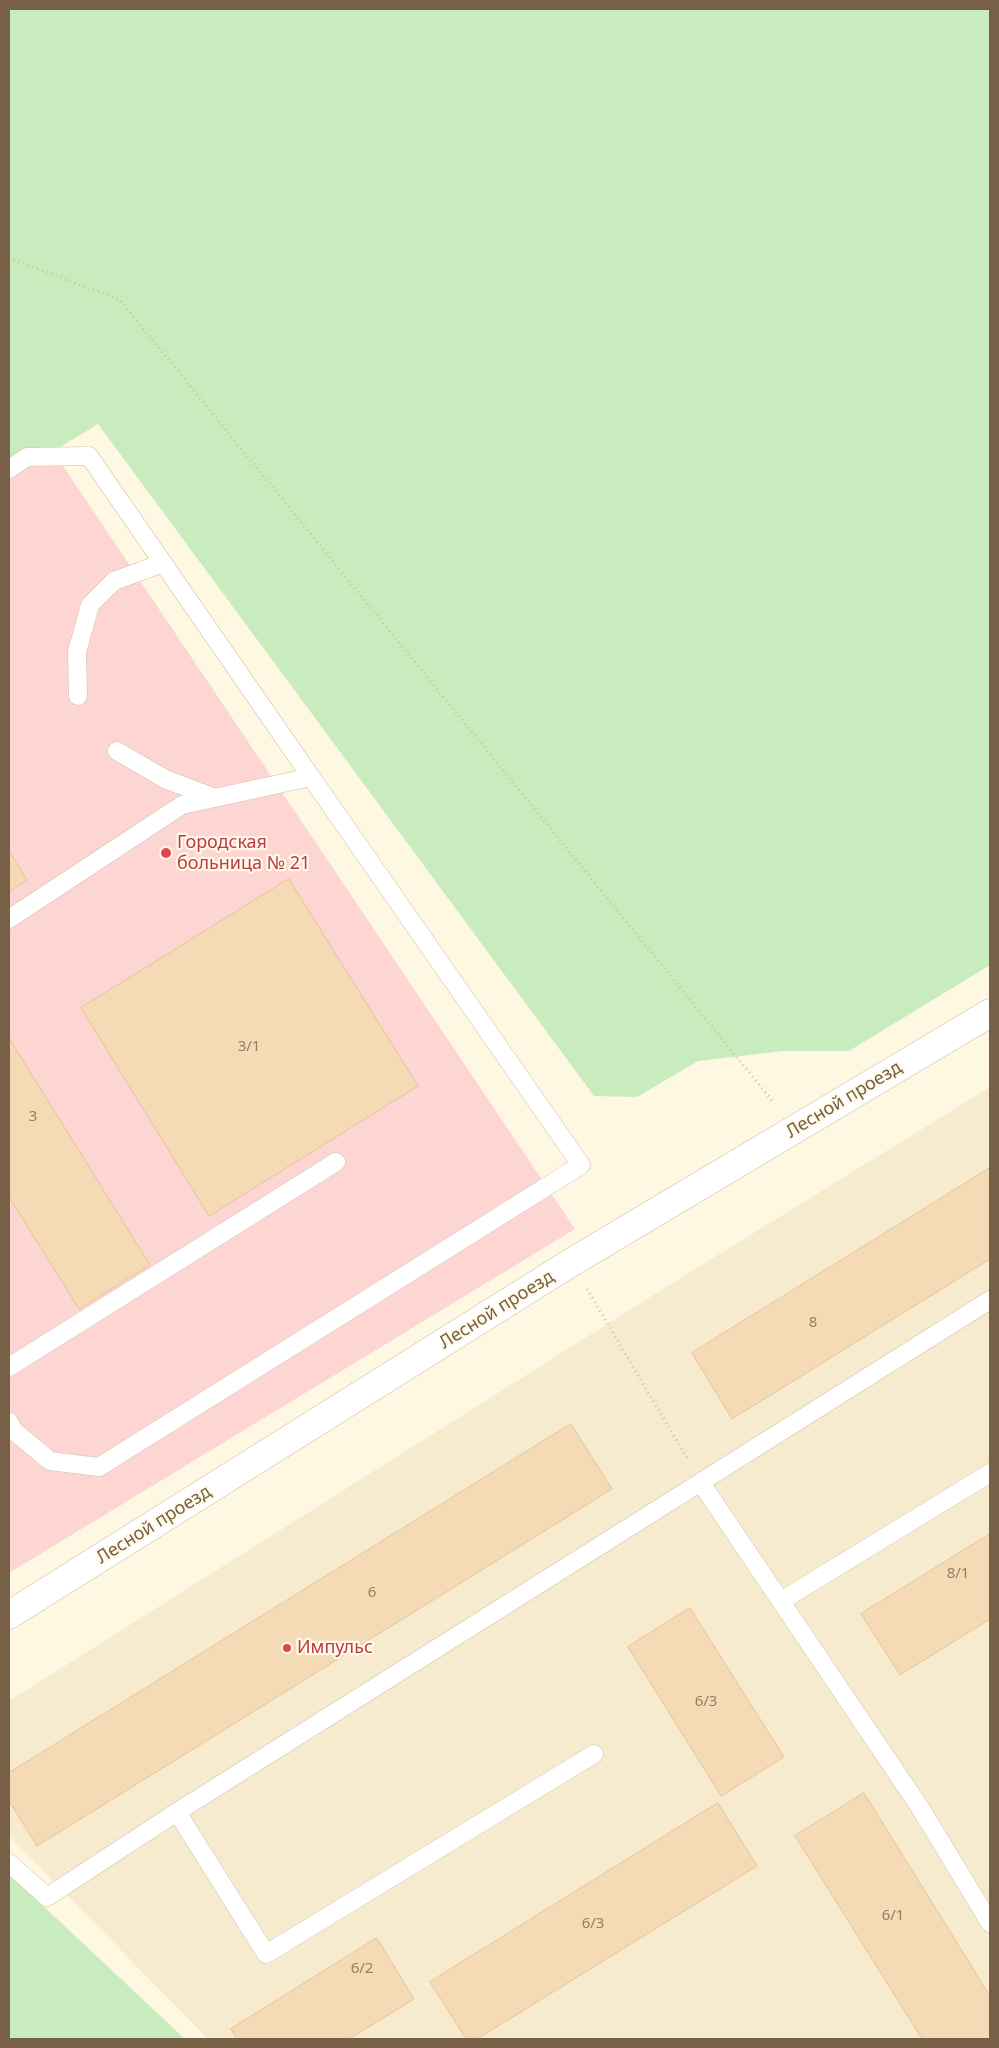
<!DOCTYPE html>
<html>
<head>
<meta charset="utf-8">
<style>
  body { margin:0 }
  #map { position:relative; width:999px; height:2048px; overflow:hidden; background:#fef7e1; font-family:"Noto Sans",sans-serif }
  canvas { display:block }
  .frame { position:absolute; inset:0; border:10px solid #776046; pointer-events:none }
</style>
</head>
<body>
<div id="map">
<canvas width="999" height="2048"></canvas>
<div class="frame"></div>
</div>
<script>
const ctx = document.querySelector('canvas').getContext('2d');
ctx.lineJoin = 'round';
function fill(path, color) {
  ctx.fillStyle = color;
  ctx.fill(path, 'evenodd');
}
function trace(path, color, width, dash) {
  ctx.strokeStyle = color;
  ctx.lineWidth = width;
  ctx.lineCap = dash ? 'butt' : 'round';
  ctx.setLineDash(dash || []);
  ctx.stroke(path);
}
function label(font, color, halo, rows, align = 'center') {
  ctx.font = font + ' "Noto Sans",sans-serif';
  ctx.lineWidth = 4.5;
  ctx.setLineDash([]);
  ctx.textBaseline = 'middle';
  ctx.strokeStyle = halo;
  ctx.fillStyle = color;
  for (const [text, x, y, turn = 0] of rows) {
    ctx.save();
    ctx.translate(x, y);
    ctx.rotate((+turn || 0) * Math.PI / 180);
    ctx.textAlign = isNaN(turn) ? turn : align;
    if (halo) ctx.strokeText(text, 0, 0);
    ctx.fillText(text, 0, 0);
    ctx.restore();
  }
}
const residential = new Path2D(`
  M990,1087V2039H208L9,1836V1701L663,1289Z`);
const medical = new Path2D(`
  M53,451L575,1229L9,1573V478Z`);
const green = new Path2D(`
  M9,9H990V965L849,1051H783L698,1061L637,1097L594,1096L98,424L9,478Z
  M9,1874L185,2039H9Z`);
const building = new Path2D(`
  M9,851L27,880L9,892Z
  M289,879L418,1086L209,1216L81,1008Z
  M9,1038L150,1265L79,1309L9,1197Z
  M990,1168V1259L732,1419L692,1353Z
  M571,1424L612,1489L37,1846L9,1801V1773Z
  M990,1534V1619L900,1675L861,1614Z
  M690,1608L784,1757L721,1796L628,1647Z
  M864,1793L990,1996V2039H922L795,1836Z
  M718,1803L757,1866L477,2039H466L430,1982Z
  M377,1938L414,1999L349,2039H237L231,2029Z`);
const path = new Path2D(`
  M9,258L120,300L774,1103
  M587,1289L687,1458`);
const service = new Path2D(`
  M9,469L27,457L89,456L311,777
  M78,696L77,652L90,605L114,581L163,563
  M117,751L165,779L215,798
  M9,919L182,805L311,777L581,1165L99,1467L50,1461L14,1431L9,1422
  M9,1367L336,1162
  M701,1483L919,1806L990,1923
  M781,1601L990,1473
  M177,1812L266,1954L594,1754
  M9,1863L47,1897L177,1812L990,1300`);
const minor = new Path2D(`
  M9,1615L572,1262L990,1013`);
const markers = [
  [166,853,6,"#e0444e"],
  [287,1648,5,"#e0444e"]
];
const numberNames = [
  ["3/1",249,1047],
  ["3",33,1117],
  ["8",813,1323],
  ["8/1",958,1574],
  ["6",372,1593],
  ["6/3",706,1702],
  ["6/1",893,1916],
  ["6/3",593,1924],
  ["6/2",362,1969]
];
const healthNames = [
  ["Городская",177,843],
  ["больница № 21",177,864],
  ["Импульс",297,1648]
];
const streetNames = [
  ["Лесной проезд",844,1100,-31],
  ["Лесной проезд",497,1310,-32],
  ["Лесной проезд",154,1525,-32]
];
fill(residential, '#f6ebcf');
fill(medical, '#fdd5d3');
fill(green, '#c9ecbe');
fill(building, '#f5dab6');
trace(building, '#e9c395', 1);
trace(service, '#d0c0a7', 19);
trace(minor, '#d0c0a7', 29);
trace(path, '#dabd9a', 3, [1, 4]);
trace(service, '#fff', 18);
trace(minor, '#fff', 28);
for (const [x, y, r, color] of markers) {
  const dot = new Path2D();
  dot.arc(x, y, r, 0, 2 * Math.PI);
  ctx.fillStyle = color;
  ctx.fill(dot);
  trace(dot, '#fffae9', 2);
}
label('15px', '#967e62', null, numberNames);
label('18px', '#be3a42', '#fffae9', healthNames, 'left');
label('18px', '#776046', '#fffae9', streetNames);
</script>
</body>
</html>
